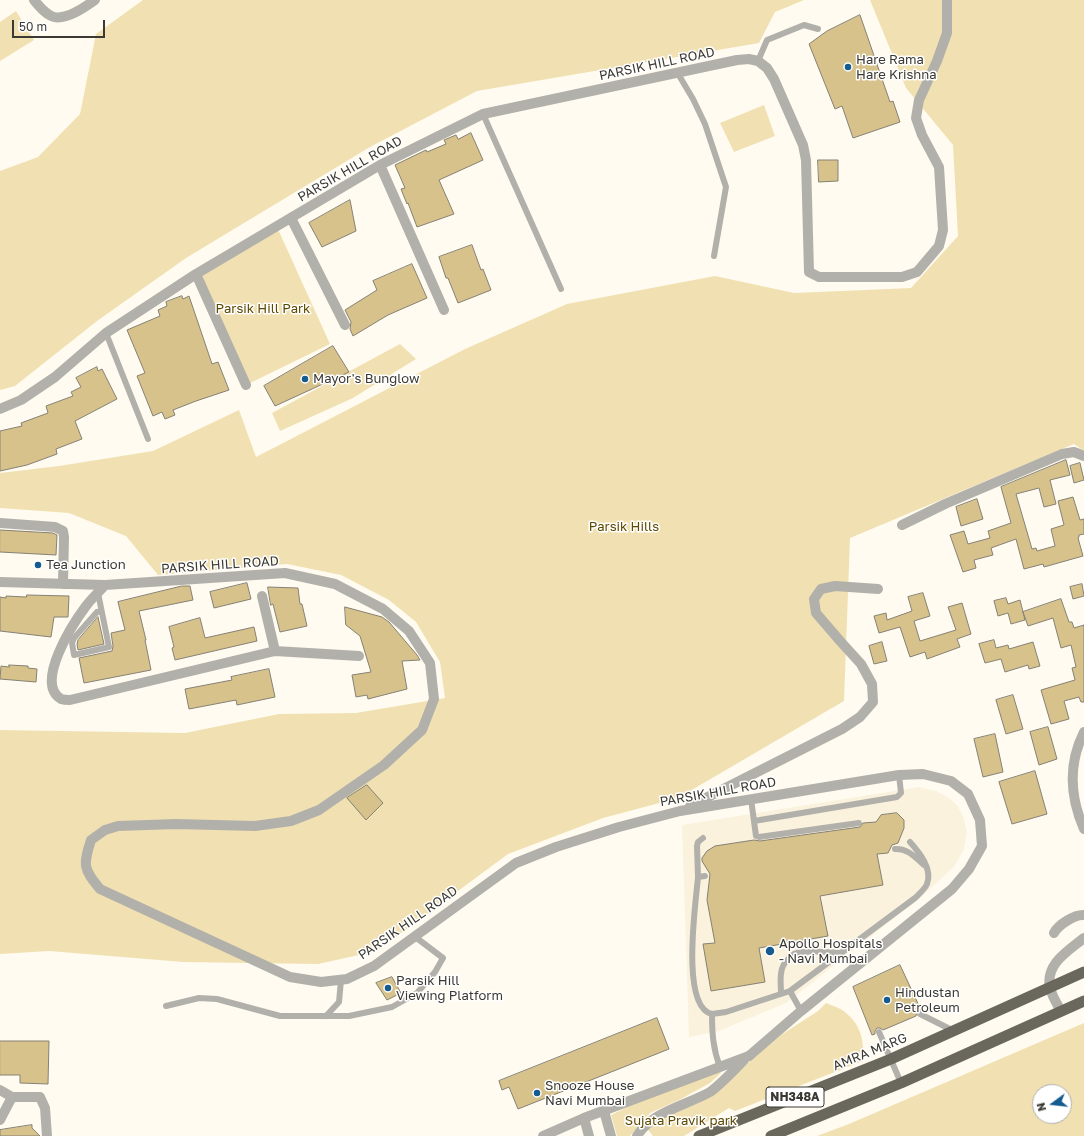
<!DOCTYPE html>
<html>
<head>
<meta charset="utf-8">
<style>
  body { margin:0 }
  #map { position:relative; width:1084px; height:1136px; overflow:hidden; background:#fffbf0; font-family:"Golos Text",sans-serif }
  canvas { display:block }
  .north { position:absolute; left:1032px; top:1084px; width:40px; height:40px; box-sizing:border-box; background:#fff; border:1px solid #b1b0ad; border-radius:50%; rotate:255deg; font-size:11px; font-weight:700; line-height:16px; text-align:center; color:#3b3933 }
  .north::after { content:''; display:block; margin:auto; width:14px; height:18px; background:#165b90; clip-path:polygon(50% 0,100% 100%,50% 72%,0 100%) }
  .scale { position:absolute; left:12px; top:20px; width:93px; height:18px; box-sizing:border-box; border:2px solid #3b3933; border-top:0; padding-left:5px; font-size:12px; line-height:14px; white-space:nowrap; color:#3b3933; -webkit-text-stroke:3px #fff; paint-order:stroke }
</style>
</head>
<body>
<div id="map">
<canvas width="1084" height="1136"></canvas>
<div class="north">N</div>
<div class="scale">50 m</div>
</div>
<script>
const ctx = document.querySelector('canvas').getContext('2d');
ctx.lineJoin = 'round';
function fill(path, color) {
  ctx.fillStyle = color;
  ctx.fill(path, 'evenodd');
}
function trace(path, color, width, dash) {
  ctx.strokeStyle = color;
  ctx.lineWidth = width;
  ctx.lineCap = dash ? 'butt' : 'round';
  ctx.setLineDash(dash || []);
  ctx.stroke(path);
}
function label(font, color, halo, rows, align = 'center') {
  ctx.font = font + ' "Golos Text",sans-serif';
  ctx.lineWidth = 3;
  ctx.setLineDash([]);
  ctx.textBaseline = 'middle';
  ctx.strokeStyle = halo;
  ctx.fillStyle = color;
  for (const [text, x, y, turn = 0] of rows) {
    ctx.save();
    ctx.translate(x, y);
    ctx.rotate((+turn || 0) * Math.PI / 180);
    ctx.textAlign = isNaN(turn) ? turn : align;
    if (halo) ctx.strokeText(text, 0, 0);
    ctx.fillText(text, 0, 0);
    ctx.restore();
  }
}
const built = new Path2D(`
  M919,787L938,792L949,798L957,805L963,816L967,832L964,849L954,867L920,898L786,1003L719,1031L689,1037L682,825Z`);
const green = new Path2D(`
  M143,0H804L775,12L759,43L477,91L370,147L186,258L97,321L15,386L0,390V171L38,157L80,114L96,34Z
  M870,0H1084V451L1074,444L850,538L844,701L678,798L603,818L508,854L377,951L318,964L183,962L49,951L0,954V730L185,733L279,714L356,713L445,698L440,662L416,622L389,600L341,575L287,564L158,575L126,536L69,513L0,508V473L59,466L153,451L239,410L256,457L465,349L567,304L715,276L794,293L911,288L958,236L953,145L906,88Z
  M16,11L34,40L0,61V22Z
  M764,105L775,136L734,152L720,123Z
  M277,227L330,344L246,385L196,274Z
  M400,344L416,359L353,398L280,431L272,413Z
  M826,1003C833,1006 841,1008 846,1013C862,1026 864,1042 863,1061L735,1111L729,1108L684,1136H653L645,1126L738,1072L758,1054L781,1035L818,1011Z
  M1084,1023V1136H817L849,1124ZM1040,1092H1064V1116H1040Z
  M720,1071L721,1073L710,1083L679,1100L650,1113L630,1136H617L611,1115L644,1099Z`);
const building = new Path2D(`
  M860,15L890,102L893,101L900,122L853,138L842,106L835,109L809,44L827,31Z
  M471,133L483,160L439,180L454,214L417,227L408,203L407,204L401,189L405,188L395,165L426,150L427,152L446,144L444,140L456,135L458,139Z
  M818,160H838V181L819,182Z
  M350,200L356,231L322,247L309,223Z
  M472,245L481,270L483,269L491,290L458,303L448,278H446L439,257Z
  M412,264L427,298L388,315L353,336L350,329L351,322L345,310L377,290L373,281Z
  M182,296L183,299L189,296L212,364L218,362L229,390L196,401L173,410L175,415L165,419L162,412L153,416L137,376L145,373L127,330L160,316L158,310L167,306L166,302Z
  M333,346L349,372L275,406L264,386Z
  M97,367L98,371L102,369L117,399L75,421L82,439L56,449L57,454L27,465L0,471V431L22,426L21,423L48,413L46,406L73,396L71,392L81,387L76,378Z
  M1066,460L1070,475L1050,480L1056,504L1044,507L1039,488L1016,494L1032,549L1036,548L1037,551L1055,546L1051,529L1064,525L1058,501L1073,497L1080,520L1084,519V534L1079,535V537L1078,538L1083,556L1044,567L1043,564L1024,569L1016,539L991,548L993,555L974,560L976,568L963,572L950,535L964,531L968,544L990,538L988,531L1011,523L1001,487Z
  M1080,463L1084,480L1074,483L1070,466Z
  M977,499L983,519L961,526L956,507Z
  M0,530L53,533L57,535L56,555L0,552Z
  M247,583L251,599L214,608L210,592Z
  M1082,584L1084,596L1073,599L1070,587Z
  M182,586H190L193,600L139,611L146,640H145L151,670L84,683L79,658L112,651L113,646L111,633L125,630L118,602Z
  M268,587L298,588L300,604H302L307,626L280,632L273,604L271,605Z
  M923,593L930,616L914,621L920,641L956,630L948,607L962,603L971,634L957,639L960,647L927,659L925,652L910,657L900,627L879,633L874,616L886,613L887,620L912,611L908,597Z
  M27,595L69,596L68,617H54L51,637L0,631V597L6,598V596L26,597Z
  M1006,598L1008,604L1020,600L1025,620L1011,624L1008,613L998,616L994,601Z
  M1061,599L1069,622H1072L1074,628L1084,625V702H1081L1079,697L1064,701L1069,719L1051,724L1041,690L1075,680L1072,668L1076,667L1071,645L1061,648L1053,618L1028,626L1023,612Z
  M345,607L382,617L389,622L417,655L420,660L402,661L407,689L368,699L367,695L356,697L352,675L371,672L360,636L346,625Z
  M98,617L104,644L78,650L77,644L78,640Z
  M200,618L205,638L254,627L257,641L175,660L172,648L174,647L169,627Z
  M994,640L996,648L1008,645L1009,649L1033,642L1040,666L1029,669L1028,665L1005,672L1001,659L985,663L979,644Z
  M882,642L887,661L874,664L869,646Z
  M9,665L28,666V668L37,669L36,682L0,679L1,666L9,667Z
  M269,669L275,697L237,705L236,700L189,709L185,689L232,680L231,677Z
  M1013,695L1023,729L1006,734L996,700Z
  M1048,727L1057,759L1039,765L1030,732Z
  M995,734L1003,772L983,777L974,739Z
  M1035,771L1047,814L1012,824L999,782Z
  M367,785L383,803L366,820L347,798Z
  M897,813L904,820V828L898,843L892,845L888,853L877,854L883,885L820,896L828,936L759,948L765,982L711,991L703,944L715,943L707,900L710,874L702,861V858L707,851L715,846L754,840L760,841L860,827L863,823L876,822L881,815Z
  M900,965L921,1010H917L916,1016L883,1030L880,1028H877L875,1031V1034L872,1035L853,987Z
  M392,977L401,993L387,1000L376,983Z
  M657,1018L669,1049L518,1109L509,1087L502,1090L499,1081Z
  M0,1041H49L48,1084L20,1083V1075H0Z
  M32,1125V1128L40,1136H0V1130Z`);
const service = new Path2D(`
  M758,61L767,40L804,25L818,29
  M677,72L693,99L705,124L726,187L714,256
  M483,114L561,289
  M106,333L148,439
  M98,593L109,647L74,655L72,643L74,638L97,612L101,611
  M751,799L756,836L759,837L859,823
  M754,821L897,797L901,793L899,775
  M895,849C907,848 915,857 924,865
  M705,876L698,877C696,902 680,1007 712,1014
  M698,877L697,846L698,842L703,838
  M790,991L801,1011
  M781,994C781,984 779,974 783,966C785,962 791,956 794,954C802,950 832,952 841,953
  M166,1006L199,998L217,999L280,1016H349L392,1007L417,993L435,972L443,958L414,936
  M920,1014L954,1031
  M326,1016L339,1002L341,980
  M879,1032L901,1083
  M720,1067C713,1049 712,1033 712,1014L726,1012L790,991L915,898C919,894 925,889 927,884C933,869 919,852 910,842`);
const minor = new Path2D(`
  M34,0C39,6 46,15 54,17C67,20 85,7 95,0
  M380,165L444,310
  M291,218L345,325
  M196,274L246,385
  M0,409L21,400L55,377L106,333L196,274L380,165L483,114L737,60L749,59L758,61L767,68L774,79L803,145L806,160L809,272L819,277H902L917,272L939,246L943,230L939,167L922,135L916,118L919,100L937,61L947,33V0
  M0,523L55,527L63,531L64,537L63,584
  M902,525L945,504L1062,454L1074,452L1084,456
  M0,582L105,585L285,573L335,584L383,609L409,631L430,663L434,699L422,730L384,765L319,810L291,821L255,826L176,824L118,826L105,830L91,840C83,865 83,869 100,889L290,977L321,982L347,979L374,966L516,863L556,847L619,827L680,811L899,775L923,774L951,781L968,794L980,820L982,846L969,869L952,889L801,1011L749,1056
  M105,585C99,592 92,598 86,606C74,622 34,683 61,699C64,700 68,700 70,700L275,651L262,596
  M275,651L359,656
  M1084,732C1068,764 1070,797 1084,829
  M690,806L842,729L860,717L873,702L872,684L861,664L841,642L816,613L814,599L821,589L835,586L878,589
  M1054,933C1058,925 1075,914 1084,915
  M1061,1011C1057,1004 1052,996 1050,988C1045,964 1068,951 1084,938
  M0,1090L12,1097L0,1120
  M12,1097H40L45,1108L47,1136`);
const tertiary = new Path2D(`
  M604,1111L611,1136
  M543,1136L584,1118
  M589,1136L584,1118L749,1056
  M637,1136C651,1112 687,1105 710,1092C721,1084 734,1070 744,1060`);
const trunk = new Path2D(`
  M699,1136L891,1059L1084,972
  M771,1136L901,1083L1084,1001`);
const markers = [
  [848,67,4,"#165b90"],
  [305,379,4,"#165b90"],
  [38,565,4,"#165b90"],
  [770,951,5,"#165b90"],
  [388,988,4,"#165b90"],
  [887,1000,4,"#165b90"],
  [537,1093,4,"#165b90"]
];
const shields = [
  [795,1097,58]
];
const shieldNames = [
  ["NH348A",795,1097]
];
const poiNames = [
  ["Hare Rama",856,60],
  ["Hare Krishna",856,75],
  ["Mayor's Bunglow",313,379],
  ["Tea Junction",46,565],
  ["Apollo Hospitals",779,944],
  ["- Navi Mumbai",779,959],
  ["Parsik Hill",396,981],
  ["Viewing Platform",396,996],
  ["Hindustan",895,993],
  ["Petroleum",895,1008],
  ["Snooze House",545,1086],
  ["Navi Mumbai",545,1101]
];
const streetNames = [
  ["PARSIK HILL ROAD",657,64,-12],
  ["PARSIK HILL ROAD",350,169,-30],
  ["PARSIK HILL ROAD",220,565,-4],
  ["PARSIK HILL ROAD",718,792,-10],
  ["PARSIK HILL ROAD",408,923,-35],
  ["AMRA MARG",870,1052,-22]
];
const parkNames = [
  ["Parsik Hill Park",263,309],
  ["Parsik Hills",624,527],
  ["Sujata Pravik park",681,1121]
];
fill(built, '#faf2dd');
fill(green, '#f1e1b2');
fill(building, '#d6c28a');
trace(building, '#868175', 1);
trace(service, '#b2b0aa', 6);
trace(minor, '#b2b0aa', 10);
trace(tertiary, '#b2b0aa', 10);
trace(trunk, '#6a675c', 11);
for (const [x, y, r, color] of markers) {
  const dot = new Path2D();
  dot.arc(x, y, r, 0, 2 * Math.PI);
  ctx.fillStyle = color;
  ctx.fill(dot);
  trace(dot, '#fff', 1.5);
}
for (const [x, y, w] of shields) {
  const box = new Path2D();
  box.roundRect(x - w / 2, y - 10, w, 20, 3);
  ctx.fillStyle = '#fff';
  ctx.fill(box);
  trace(box, '#3b3933', 1);
}
label('bold 12px', '#3b3933', null, shieldNames);
label('13px', '#3b3933', '#fff', poiNames, 'left');
label('13px', '#3b3933', '#fff', streetNames);
label('13px', '#5d4900', '#fff', parkNames);
</script>
</body>
</html>
